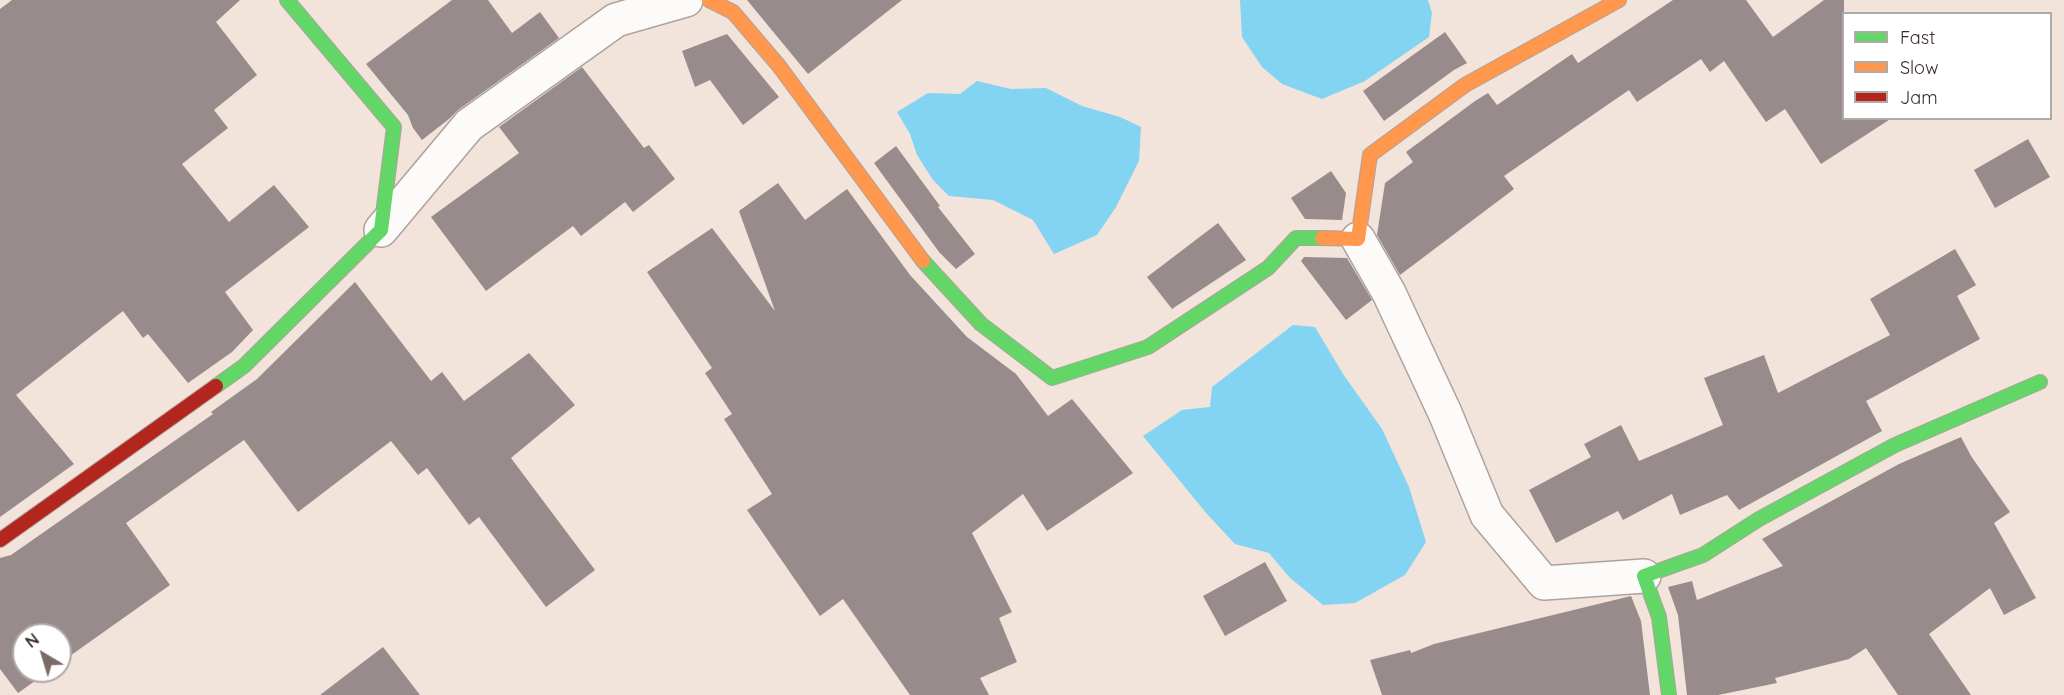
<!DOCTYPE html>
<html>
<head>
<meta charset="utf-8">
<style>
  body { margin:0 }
  #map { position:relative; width:2064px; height:695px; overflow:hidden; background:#f2e3db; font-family:Quicksand,sans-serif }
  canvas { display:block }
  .legend { position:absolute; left:1842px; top:12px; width:210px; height:108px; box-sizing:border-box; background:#fff; border:2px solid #afaaa8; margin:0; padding:8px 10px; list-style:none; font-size:18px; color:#382b25 }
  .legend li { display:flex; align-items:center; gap:12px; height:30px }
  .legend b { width:30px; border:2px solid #afaaa8 }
  .north { position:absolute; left:12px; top:623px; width:60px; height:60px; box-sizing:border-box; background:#fff; border:2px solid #afaaa8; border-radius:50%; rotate:322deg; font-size:16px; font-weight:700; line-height:24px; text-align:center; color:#382b25 }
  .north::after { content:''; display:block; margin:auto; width:21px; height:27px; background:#796b65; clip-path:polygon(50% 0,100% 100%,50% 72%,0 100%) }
</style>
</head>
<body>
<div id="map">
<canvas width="2064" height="695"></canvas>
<ul class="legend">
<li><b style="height:8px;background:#63d668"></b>Fast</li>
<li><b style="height:8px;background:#ff974d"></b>Slow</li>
<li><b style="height:8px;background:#b3261e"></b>Jam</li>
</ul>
<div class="north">N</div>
</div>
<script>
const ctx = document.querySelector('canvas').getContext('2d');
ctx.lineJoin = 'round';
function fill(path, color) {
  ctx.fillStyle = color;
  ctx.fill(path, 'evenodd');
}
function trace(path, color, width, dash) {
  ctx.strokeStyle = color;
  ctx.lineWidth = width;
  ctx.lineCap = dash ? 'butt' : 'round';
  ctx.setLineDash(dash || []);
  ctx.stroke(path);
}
const water = new Path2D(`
  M1240,0H1428L1432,13L1429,37L1365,81L1322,99L1282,84L1262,67L1242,37Z
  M977,81L1011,89L1046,88L1082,106L1120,117L1141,127L1139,161L1116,207L1097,235L1054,254L1033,220L993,200L949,196L933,180L917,155L910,134L897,112L928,93L960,94Z
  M1293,325L1315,327L1343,374L1382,429L1409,487L1426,542L1405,575L1355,603L1323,605L1289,577L1269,553L1235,544L1207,514L1143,436L1182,410L1210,407L1212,387Z`);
const building = new Path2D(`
  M12,0H240L216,22L257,75L214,110L228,128L182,164L229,222L274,185L309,227L225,292L253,330L232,352L188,383L148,334L143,338L123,311L16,395L74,464L0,517V9Z
  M452,0H488L512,33L540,12L559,38L458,110L449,119L422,140L413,128L408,115L366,64Z
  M747,0H902L808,74Z
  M1673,0H1746L1773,37L1824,0H1844V118H1892L1821,164L1785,109L1766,122L1724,61L1710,72L1701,59L1637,102L1629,90L1504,176L1514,189L1400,275L1377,235L1385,183L1413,162L1406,152L1475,101L1488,93L1497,105L1572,54L1578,63Z
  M1445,32L1467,63L1454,70L1384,121L1363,91Z
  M727,34L779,97L743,125L710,80L695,87L682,51Z
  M582,67L644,148L649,145L675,179L633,212L625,202L581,236L573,226L486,291L431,217L519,153L499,127Z
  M2028,139L2050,177L1995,208L1974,170Z
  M896,146L940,206L938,207L975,254L956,269L939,252L874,163Z
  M1331,171L1346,193L1342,220L1305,219L1291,198Z
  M778,183L805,220L847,189L910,275L967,337L1016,374L1048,416L1072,399L1133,473L1047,531L1023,494L972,533L1012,612L999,618L1017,662L980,678L989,695H910L843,599L820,616L747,510L772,494L724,419L732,414L705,373L712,368L647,272L712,228L775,311L739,211Z
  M1218,223L1246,260L1172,309L1147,277Z
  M1955,249L1976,285L1957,296L1980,339L1866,401L1882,431L1739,510L1727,495L1680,515L1672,494L1623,520L1618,511L1556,543L1529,490L1591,457L1584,444L1621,425L1639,461L1723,425L1704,378L1764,355L1778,393L1890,335L1870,299Z
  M1304,257L1347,258L1372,300L1346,320L1301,261Z
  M355,282L431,381L442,372L464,401L529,353L575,405L511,458L595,570L546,607L479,517L469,525L427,468L418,475L391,441L298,512L244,440L126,523L170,585L60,663V635H24V671H49L18,693L0,669V558L11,555L213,414L211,412L257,379Z
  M1961,437L1971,456L2010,512L1994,523L2036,598L2004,615L1990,588L1929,634L1971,695H1898L1866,648L1849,659L1775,678L1777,683L1718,695H1687L1678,615L1668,587L1692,581L1697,600L1783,566L1762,539L1899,464Z
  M1265,562L1287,601L1225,636L1203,596Z
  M1631,596L1641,621L1650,695H1382L1370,660L1410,650L1411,653L1434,644Z
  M383,647L420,695H320Z`);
const street = new Path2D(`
  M381,230L469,125L616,20L686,0
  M1358,239L1389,293L1445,413L1487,515L1544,583L1644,576`);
const fast = new Path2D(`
  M923,261L981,324L1052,378L1148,347L1268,268L1296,238H1322
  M216,386L244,366L381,230L394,127L287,0
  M1669,695L1659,617L1644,576L1703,555L1759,519L1895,445L2040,382`);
const slow = new Path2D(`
  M709,0L733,12L779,66L923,261
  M1322,238L1358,239L1370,155L1465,85L1619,0`);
const jam = new Path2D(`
  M0,540L216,386`);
fill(water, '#83d4f2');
fill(building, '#978c8b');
trace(street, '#aea29c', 36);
trace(fast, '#aea29c', 16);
trace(slow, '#aea29c', 16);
trace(jam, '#aea29c', 16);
trace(street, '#fdfbfa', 33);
trace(fast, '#63d668', 14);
trace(slow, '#ff974d', 14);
trace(jam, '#b3261e', 14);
</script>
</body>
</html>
